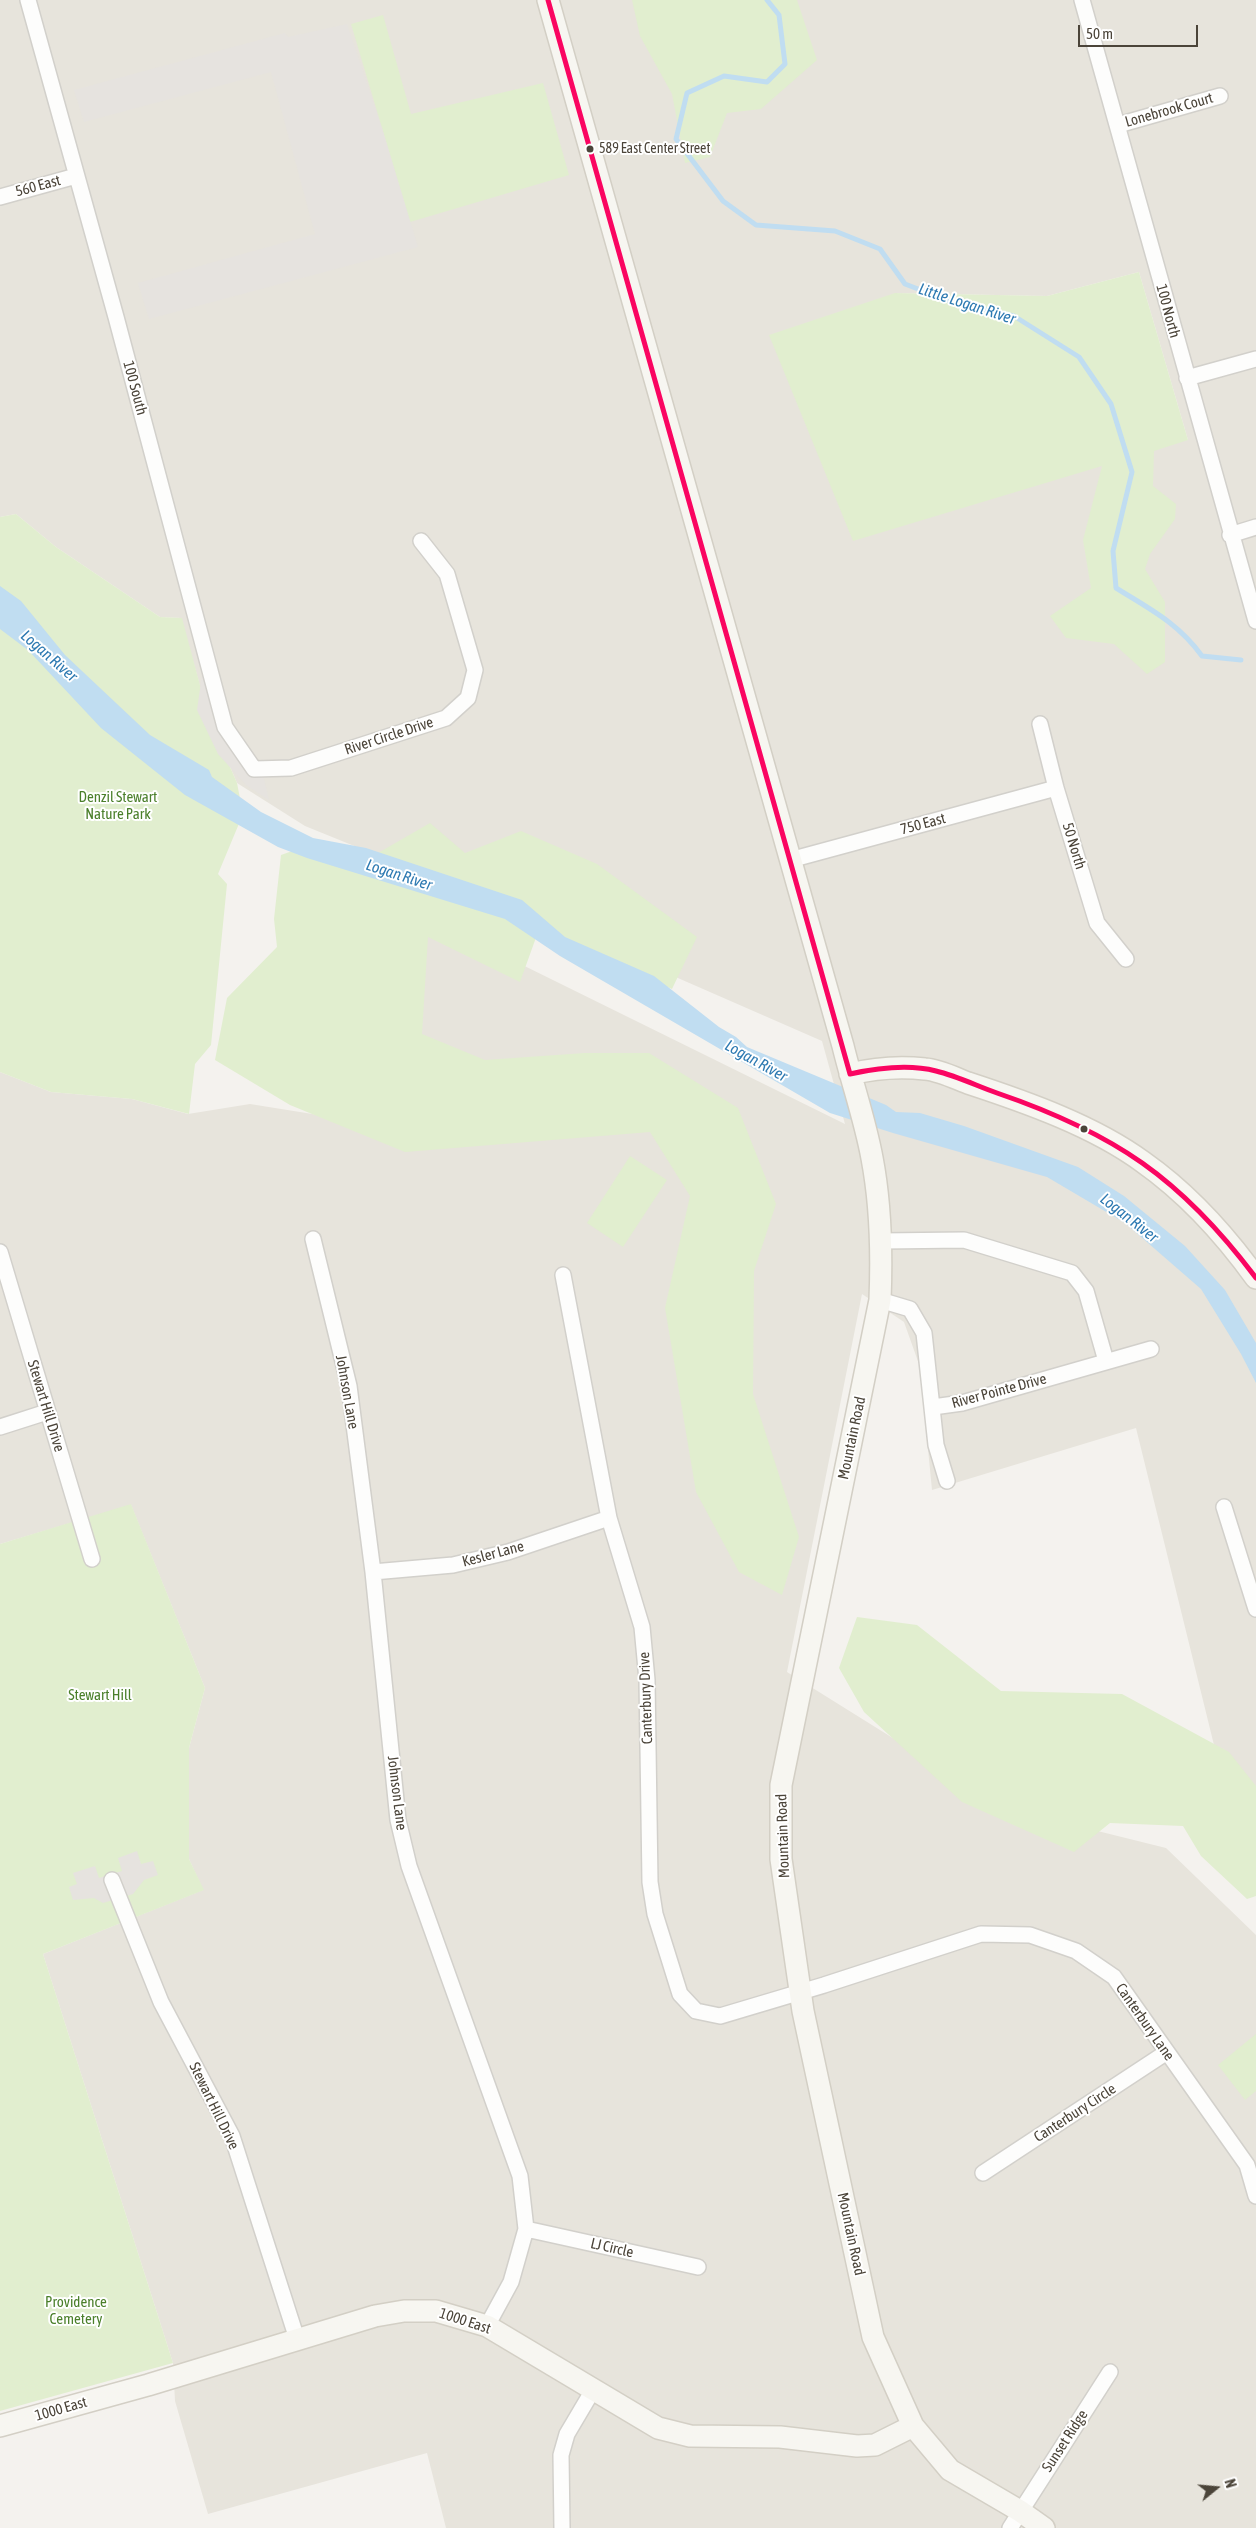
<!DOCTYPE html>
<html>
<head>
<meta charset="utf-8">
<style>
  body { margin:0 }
  #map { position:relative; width:1256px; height:2528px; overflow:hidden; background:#f4f2ee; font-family:"Asap Condensed",sans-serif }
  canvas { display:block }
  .north { position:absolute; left:1191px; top:2463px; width:50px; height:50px; -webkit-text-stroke:4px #fff; paint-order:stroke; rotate:73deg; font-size:14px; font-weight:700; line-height:20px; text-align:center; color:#4b4439 }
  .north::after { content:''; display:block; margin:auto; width:18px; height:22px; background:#4b4439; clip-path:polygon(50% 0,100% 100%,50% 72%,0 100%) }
  .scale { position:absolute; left:1078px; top:25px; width:120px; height:22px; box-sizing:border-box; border:2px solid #4b4439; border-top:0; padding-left:6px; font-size:15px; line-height:18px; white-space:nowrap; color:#4b4439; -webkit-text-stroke:4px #fff; paint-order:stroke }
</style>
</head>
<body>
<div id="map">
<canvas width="1256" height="2528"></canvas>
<div class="north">N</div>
<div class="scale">50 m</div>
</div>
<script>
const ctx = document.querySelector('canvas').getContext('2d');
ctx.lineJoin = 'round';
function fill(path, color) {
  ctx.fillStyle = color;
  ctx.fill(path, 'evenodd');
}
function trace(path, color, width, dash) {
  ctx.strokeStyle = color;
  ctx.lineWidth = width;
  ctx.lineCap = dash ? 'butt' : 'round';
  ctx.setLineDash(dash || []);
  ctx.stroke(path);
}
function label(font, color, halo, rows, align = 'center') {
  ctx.font = font + ' "Asap Condensed",sans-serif';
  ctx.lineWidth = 4;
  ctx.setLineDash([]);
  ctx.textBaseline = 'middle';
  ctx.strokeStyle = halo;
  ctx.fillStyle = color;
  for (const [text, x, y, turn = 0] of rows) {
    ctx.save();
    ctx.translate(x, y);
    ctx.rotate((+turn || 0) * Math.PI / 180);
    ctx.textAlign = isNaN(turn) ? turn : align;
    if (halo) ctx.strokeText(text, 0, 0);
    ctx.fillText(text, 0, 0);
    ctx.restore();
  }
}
const residential = new Path2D(`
  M0,0H1256V1814L1229,1806L1136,1428L932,1490L920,1367L904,1322L862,1294L787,1672L1005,1808L1166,1848L1256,1935V2528H446L427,2453L208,2514L175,2401L173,2363L43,1954L203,1890L189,1859V1748L205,1688L131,1505L0,1544V1072L51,1092L132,1099L188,1114L250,1104L381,1125L417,913L845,1124L822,1041L655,968L305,826L237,783L208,715L181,618L160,617L56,547L16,514L0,517ZM1139,272L1188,440L895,293L1047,296Z`);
const green = new Path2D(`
  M632,0H797L817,60L761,109L727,113L710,157L685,163L672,94L640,36Z
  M383,15L411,114L543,83L569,175L410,222L351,24Z
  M1139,272L1188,440L1154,451L1153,486L1176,504L1175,519L1150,554L1145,569L1165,602V662L1147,674L1114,644L1066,638L1050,616L1091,588L1083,540L1102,466L853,541L769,335L895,293L1047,296Z
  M16,514L56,547L160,617L182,618L208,715L237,783L243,814L218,874L227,884L211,1045L195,1064L189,1114L132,1099L51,1092L0,1072V517Z
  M430,823L465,853L521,831L597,864L697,937L672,989L538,932L520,982L428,937L422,1034L485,1060L585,1053H649L738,1108L776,1204L754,1271L753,1394L799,1537L782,1595L739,1572L696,1492L665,1308L690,1196L650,1132L405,1152L290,1105L215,1060L227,998L277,947L274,919L281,855L309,845L359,864Z
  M630,1156L667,1180L623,1247L587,1223Z
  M131,1504L205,1688L189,1748V1859L204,1890L43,1954L173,2363L0,2411V1544Z
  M857,1617L917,1625L1001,1691L1122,1694L1229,1752L1256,1786V1896L1247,1899L1201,1856L1183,1826L1110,1823L1074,1852L962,1802L864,1712L839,1668Z
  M1256,2034V2091L1245,2100L1218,2065Z`);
const parking = new Path2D(`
  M347,24L382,128L418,247L149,319L138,283L315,234L271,72L84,122L74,90L285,33L288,37Z
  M202,675L220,730L263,775L269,800L246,785L218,754L197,710Z
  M137,1851L141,1864L153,1861L158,1875L144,1880L133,1894L103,1903L94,1898L73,1900L69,1887L77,1884L73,1873L95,1866L99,1878L122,1871L118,1858Z`);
const water = new Path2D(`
  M0,586L21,601L65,655L150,735L209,770L212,777L261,812L313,838L366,848L522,900L565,937L654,976L719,1027L736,1037L747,1047L886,1105L896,1112L920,1113L964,1126L1078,1167L1124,1196L1185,1246L1225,1290L1256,1343V1383L1241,1354L1201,1289L1125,1223L1047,1177L893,1133L830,1113L560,956L505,919L307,858L278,847L185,795L101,728L28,650L0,629Z`);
const stream = new Path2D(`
  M767,0L779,15L785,64L767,82L724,76L687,93L676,139L723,201L756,225L835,231L880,249L905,284L952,302L1014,316L1079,357L1111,404L1132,472L1113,551L1116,588C1150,609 1178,623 1202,656L1241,660`);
const street = new Path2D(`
  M28,0L116,317L225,727L254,769L291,768L446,718L468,698L475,670L447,574L421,541
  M1082,0L1256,621
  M1118,125L1220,96
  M0,197L76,176
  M1187,378L1256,359
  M1230,535L1256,527
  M1040,724L1056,788L1097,923L1126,959
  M790,860L1056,788
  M313,1239L349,1386L373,1572L398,1820L409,1866L520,2176L526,2229L511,2282L487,2326
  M882,1241L964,1240L1072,1273L1086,1291L1106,1361
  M0,1252L92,1559
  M563,1275L609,1518L642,1627L647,1680L650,1882L655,1914L680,1994L696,2011L720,2016L824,1985L981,1934L1030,1935L1076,1951L1114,1977L1247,2165L1256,2196
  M880,1300L910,1309L924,1333L936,1445L947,1481
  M933,1407L962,1403L1151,1349
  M0,1427L47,1412
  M1224,1507L1256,1609
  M373,1572L453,1565L508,1552L609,1518
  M112,1880L161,2002L232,2136L297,2339
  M983,2173L1167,2052
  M526,2229L698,2267
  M562,2528L561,2455L567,2434L593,2390
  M1010,2528L1110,2372`);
const secondary = new Path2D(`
  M548,0L843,1046C852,1083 865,1120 872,1158C881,1205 882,1251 880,1300L781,1785V1859L803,2011L873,2337L913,2426L950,2470L1020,2511L1044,2528
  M850,1074C875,1068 899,1066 925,1069C939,1070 955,1078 968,1083C1026,1102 1094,1126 1143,1162C1187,1193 1225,1235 1256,1278
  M0,2426L148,2385L375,2316L404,2311H436L487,2326L658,2428L690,2436L780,2437L857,2446L875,2445L913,2426`);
const bus1 = new Path2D(`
  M548,0L850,1074C877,1068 909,1064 936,1071C957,1076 977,1086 997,1093C1114,1133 1181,1178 1256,1278`);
const markers = [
  [590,149,4.5,"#4b4439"],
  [1084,1129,4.5,"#4b4439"]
];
const busNames = [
  ["589 East Center Street",599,149]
];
const streetNames = [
  ["Lonebrook Court",1169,110,-16],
  ["560 East",38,186,-15],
  ["100 North",1168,311,75],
  ["100 South",135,388,75],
  ["River Circle Drive",389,736,-18],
  ["750 East",923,824,-15],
  ["50 North",1074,846,73],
  ["River Pointe Drive",999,1391,-15],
  ["Johnson Lane",347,1392,80],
  ["Stewart Hill Drive",46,1406,73],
  ["Mountain Road",852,1438,-78],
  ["Kesler Lane",493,1554,-15],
  ["Canterbury Drive",646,1698,-92],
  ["Johnson Lane",397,1793,83],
  ["Mountain Road",783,1836,-92],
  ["Canterbury Lane",1145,2022,55],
  ["Stewart Hill Drive",214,2106,64],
  ["Canterbury Circle",1075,2113,-33],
  ["Mountain Road",851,2234,78],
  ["LJ Circle",612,2248,13],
  ["1000 East",465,2321,18],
  ["1000 East",61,2409,-16],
  ["Sunset Ridge",1065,2441,-57]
];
const parkNames = [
  ["Denzil Stewart",118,797],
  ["Nature Park",118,814],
  ["Stewart Hill",100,1695],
  ["Providence",76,2302],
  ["Cemetery",76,2319]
];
const waterNames = [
  ["Little Logan River",967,304,18],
  ["Logan River",49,656,41],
  ["Logan River",399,875,18],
  ["Logan River",756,1061,29],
  ["Logan River",1129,1218,38]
];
fill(residential, '#e7e4dc');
fill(green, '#e1eecf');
fill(parking, '#e6e3df');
fill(water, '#c0ddf1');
trace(stream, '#c0ddf1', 5);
trace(street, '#d2d0cb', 18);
trace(secondary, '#d3cfc5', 24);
trace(street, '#fdfdfc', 15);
trace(secondary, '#f7f6f1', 21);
trace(bus1, '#fa0561', 5);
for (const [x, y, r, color] of markers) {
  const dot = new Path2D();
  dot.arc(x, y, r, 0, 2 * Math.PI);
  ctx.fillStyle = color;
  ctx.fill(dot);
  trace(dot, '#fff', 2);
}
label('14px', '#4b4439', '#fff', busNames, 'left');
label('15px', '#4b4439', '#fff', streetNames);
label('15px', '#4a7f2a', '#fff', parkNames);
label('italic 16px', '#2e7ab2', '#fff', waterNames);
</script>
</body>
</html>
